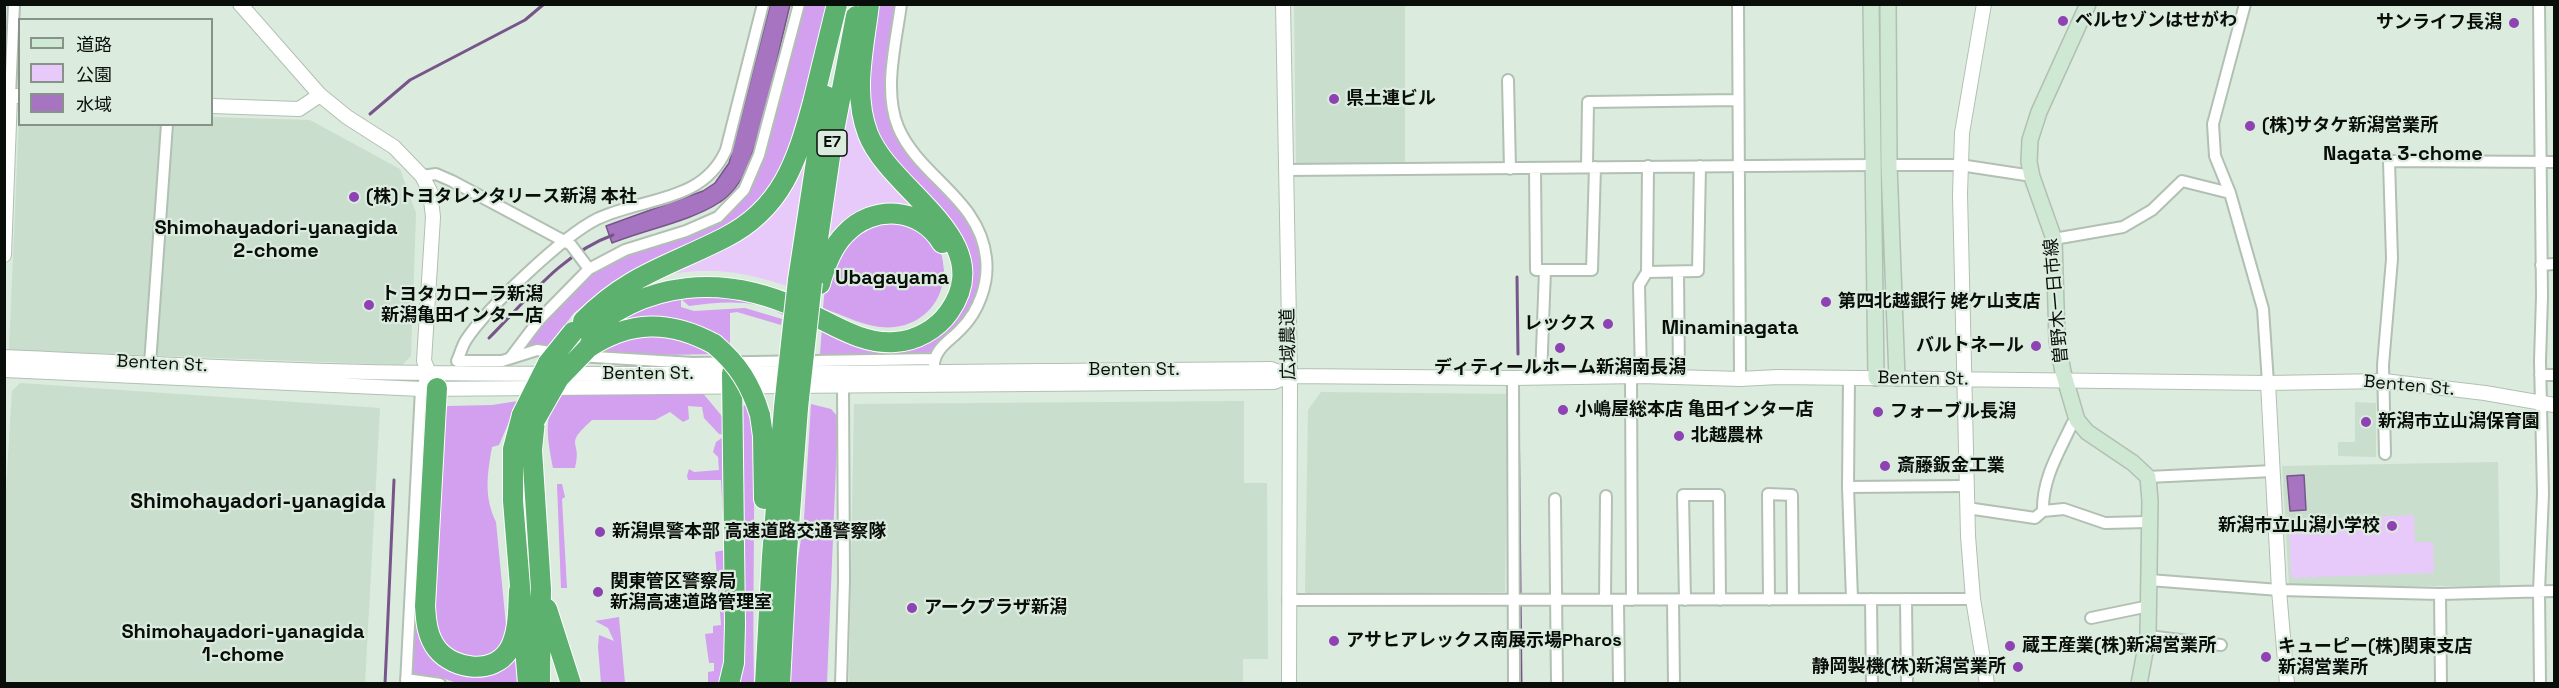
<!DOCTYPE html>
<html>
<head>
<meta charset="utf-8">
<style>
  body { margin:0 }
  #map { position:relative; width:2559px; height:688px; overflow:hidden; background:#dbebdd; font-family:"Space Grotesk","Noto Sans JP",sans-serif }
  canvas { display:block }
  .frame { position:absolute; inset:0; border:6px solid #090e0a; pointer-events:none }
  .legend { position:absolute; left:18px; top:18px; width:195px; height:108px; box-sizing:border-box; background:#dbebdd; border:2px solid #879389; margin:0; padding:8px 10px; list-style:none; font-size:18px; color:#090e0a }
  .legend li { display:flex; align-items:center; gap:12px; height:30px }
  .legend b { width:30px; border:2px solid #879389 }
</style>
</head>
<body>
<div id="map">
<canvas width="2559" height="688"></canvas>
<div class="frame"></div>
<ul class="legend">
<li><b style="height:8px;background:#cee8d4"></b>道路</li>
<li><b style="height:16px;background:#e8cafa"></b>公園</li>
<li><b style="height:16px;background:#a674c1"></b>水域</li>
</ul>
</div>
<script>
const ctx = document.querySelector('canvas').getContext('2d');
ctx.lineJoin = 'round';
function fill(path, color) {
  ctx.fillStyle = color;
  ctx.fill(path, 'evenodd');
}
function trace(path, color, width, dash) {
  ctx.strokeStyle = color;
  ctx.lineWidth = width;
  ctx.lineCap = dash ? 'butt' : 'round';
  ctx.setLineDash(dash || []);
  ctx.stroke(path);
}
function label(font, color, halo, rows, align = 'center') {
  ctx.font = font + ' "Space Grotesk","Noto Sans JP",sans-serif';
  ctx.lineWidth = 4.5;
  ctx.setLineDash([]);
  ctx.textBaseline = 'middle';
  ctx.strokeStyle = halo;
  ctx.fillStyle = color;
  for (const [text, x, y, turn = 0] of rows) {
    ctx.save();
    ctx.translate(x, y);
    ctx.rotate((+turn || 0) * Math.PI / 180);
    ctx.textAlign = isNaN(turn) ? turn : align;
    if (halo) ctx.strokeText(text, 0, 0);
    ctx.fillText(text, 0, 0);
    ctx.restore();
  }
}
const built = new Path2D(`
  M1294,5H1405V164L1296,166Z
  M19,117L20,124H212V117L310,120L400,169L416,213L411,356L402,365L9,350Z
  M20,383L380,408L365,683H5V506L12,391Z
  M1321,392L1508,394L1505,592L1305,594L1308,410Z
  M1244,401V483H1267L1268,659H1243V683H849L854,404Z
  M2355,402L2376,403V457L2338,456V442H2355Z
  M2498,462L2500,586H2289L2282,466Z`);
const green = new Path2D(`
  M853,69L925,213L825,241Z
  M810,134L787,286C741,271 709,266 661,276Z
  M2414,515L2415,542H2433L2434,573L2291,578L2289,520Z`);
const forest = new Path2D(`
  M803,5H827L805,104L774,189L733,227L666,255L612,283L574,313L549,345L528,347L525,343L571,291L591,275L615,261L663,243L747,195L759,172L766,150Z
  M878,5H897L894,118L957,203L979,238L986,284L974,308L938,348L928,353L899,356L820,354L822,327L917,345L970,265L958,229L893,163L872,125L867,84Z
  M874,221L911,222C920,231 934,241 940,252C943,257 943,264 944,270C944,300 925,323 895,327C871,330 845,316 823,308L825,288L840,248Z
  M728,294L784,310L783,315C756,298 719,302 689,306L681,299V307L694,311L745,308L782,319L781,325L737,312L730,313V349L705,333L590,337L614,320L668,299Z
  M636,334H673L714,354L612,356L590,352Z
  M701,391L726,421L725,435L719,434L704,418L702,407L688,406L689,419L683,422L670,412L655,420H592C562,447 583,439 575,468H553C548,441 543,419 557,394Z
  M518,401L499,445L492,447C487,475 484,497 496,522L507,636C495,664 476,661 451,653L434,627L431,604L444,409L448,406L492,405Z
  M425,404L430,405L420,621L453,670L511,659L518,661L520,683H457L439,677L412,674Z
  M811,404L831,409L838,417L827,683L789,684L791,606L804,519Z
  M750,405L753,411C756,502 752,593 754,683H739L741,658L737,406Z
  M726,435L727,659L720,683H708V672L714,671V663H709L705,634L713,633V626L721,625L715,552L725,550L721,480H688L687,476L689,469L694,472L719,470L718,457L713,452L716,442Z
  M557,484H562L565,497L562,499L567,588H561Z
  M619,617L625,683H601L598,647L599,635L614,641L608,628L595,621Z`);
const water = new Path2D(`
  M770,5H790C777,56 766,121 746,170C741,182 731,195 720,202C692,221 644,230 612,243L606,226L703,191L715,183L729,163Z
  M2304,475L2306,510L2290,511L2287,476Z`);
const stream = new Path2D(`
  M370,114L410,80L525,20L544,4
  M1517,277L1518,354
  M489,338C526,301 562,253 613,235
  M1518,398L1521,684
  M385,684L394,480`);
const minor = new Path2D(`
  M901,4C896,43 883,90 898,127C919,177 980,199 986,258C989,283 979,311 961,329C951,340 935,348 934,364
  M1738,4L1740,379
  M2539,4L2542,296L2540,361L2543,494L2539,591L2540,684
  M1508,80L1510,169
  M5,95L10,96L14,4
  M1889,165H1960L2032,176
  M1648,166L1647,272L1698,271L1700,166
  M1587,167L1588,102L1737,100
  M1535,168L1536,270H1592L1595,167
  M1286,170L1872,165
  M422,176L436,174L452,181L564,241L571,245L589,269
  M2230,193L2215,156L2213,124L2245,4
  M2054,239L2123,227L2152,210L2182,181L2230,193L2263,309L2268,383
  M2541,265L2554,264
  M1678,272L1679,377
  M557,353L537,350L502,361H457C460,355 462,346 466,340C487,308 563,236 597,219C643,197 703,203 726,150L763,4
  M578,356L693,363L934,359
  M511,357L539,320L589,269L625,250L686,231L718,217L744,190L759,155L799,4
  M150,364L167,124
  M2540,375H2554
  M1631,376L1632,600
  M1641,376L1639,285L1647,272
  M1541,377L1545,270
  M1513,378L1514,684
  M1849,378L1848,487L1852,599
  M2385,454L2383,365L2392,259L2389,161L2554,162
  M2148,477L2273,471
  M1848,487L1966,486
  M1555,499L1557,684
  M1967,508L2035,518L2043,511C2042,479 2059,452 2072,424L2077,420
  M2043,511L2064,509L2105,523L2148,522
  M2149,580L2279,590L2440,594L2554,591
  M2440,594L2441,684
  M1871,599L1872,684
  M1906,599L1907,684
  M1288,600L1973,599
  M1605,600L1606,496
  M1618,600L1619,684
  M1673,600L1674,684
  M1685,600L1683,495H1719L1720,600
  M1769,600L1768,494L1792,495L1793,599
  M2091,618L2149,606
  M2148,636L2221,645
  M406,679L440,684
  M406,684L421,389L428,373
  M841,684L844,581L843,386`);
const tertiary = new Path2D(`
  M240,4L320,95L347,117L394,147L422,176L430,191L433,217L424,361L432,380
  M1283,4L1290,376L1289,684
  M1984,4L1962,133L1960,194L1968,536L1973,599L1987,684
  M212,106L299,109L320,95
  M4,255L10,96H20
  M4,357C147,363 289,372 431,373C711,376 991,371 1271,369L1290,376
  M4,370L421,389L1274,382L1290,376L1513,378L1641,376L1740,379L1778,377L2268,383L2384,381L2485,393L2554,405
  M2268,383L2279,590L2287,684`);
const secondary = new Path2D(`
  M1871,4L1876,378
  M1888,4L1889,165L1897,378
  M2088,4L2039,112L2030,140L2029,162L2032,177L2054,239L2057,340L2063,372L2077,420L2087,432L2133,463L2148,477L2150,501L2148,636L2139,684`);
const motorway = new Path2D(`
  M798,280L826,96
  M812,280L833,136L856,16
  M820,284C825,266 832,247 845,234C873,204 921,207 942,243
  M583,321C628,275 669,266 724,238C782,209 797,161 813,102C821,70 829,37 837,4
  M580,339C645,278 725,274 802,310C831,323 862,345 895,342C916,341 937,329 949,312C1000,239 891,193 868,134C852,93 864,47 869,4
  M588,348C630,320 670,320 714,344
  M437,388L425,606C426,621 427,636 437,649C454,670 493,675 509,650C519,633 518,609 519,591
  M522,415L513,449V501L528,684
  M760,415L763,436L764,499
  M535,420L532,450L541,589L540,684
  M547,609L571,684
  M729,684L734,663L735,625L732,373
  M765,684L772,556L784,407
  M780,684L787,552L798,408`);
const motorwayBridge = new Path2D(`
  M714,344C738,364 751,385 760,415
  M784,407L798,280
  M798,408L812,282
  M522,415L548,363L573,332
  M535,420L559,378L588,348`);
const markers = [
  [2063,21,6,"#8e42b3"],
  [2514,23,6,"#8e42b3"],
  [1334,99,6,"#8e42b3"],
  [2250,126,6,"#8e42b3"],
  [354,197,6,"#8e42b3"],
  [1826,302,6,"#8e42b3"],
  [369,305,6,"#8e42b3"],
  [1608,324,6,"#8e42b3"],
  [2036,346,6,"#8e42b3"],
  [1560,348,6,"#8e42b3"],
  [1563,410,6,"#8e42b3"],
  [1878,412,6,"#8e42b3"],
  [2366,422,6,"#8e42b3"],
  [1679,436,6,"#8e42b3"],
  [1885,466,6,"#8e42b3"],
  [2392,526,6,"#8e42b3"],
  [600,532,6,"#8e42b3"],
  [598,592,6,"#8e42b3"],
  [912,608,6,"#8e42b3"],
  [1334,641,6,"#8e42b3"],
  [2010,646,6,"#8e42b3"],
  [2266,657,6,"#8e42b3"],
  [2018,667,6,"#8e42b3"]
];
const shields = [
  [832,143,30]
];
const shieldNames = [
  ["E7",832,143]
];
const poiNames = [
  ["ベルセゾンはせがわ",2075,21],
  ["サンライフ長潟",2502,23,"right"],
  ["県土連ビル",1346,99],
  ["(株)サタケ新潟営業所",2262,126],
  ["(株)トヨタレンタリース新潟 本社",366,197],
  ["トヨタカローラ新潟",381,295],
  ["新潟亀田インター店",381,316],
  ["第四北越銀行 姥ケ山支店",1838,302],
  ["レックス",1596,324,"right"],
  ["バルトネール",2024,346,"right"],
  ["ディティールホーム新潟南長潟",1560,368,"center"],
  ["小嶋屋総本店 亀田インター店",1575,410],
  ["フォーブル長潟",1890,412],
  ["新潟市立山潟保育園",2378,422],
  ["北越農林",1691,436],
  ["斎藤鈑金工業",1897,466],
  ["新潟市立山潟小学校",2380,526,"right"],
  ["新潟県警本部 高速道路交通警察隊",612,532],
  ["関東管区警察局",610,582],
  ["新潟高速道路管理室",610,603],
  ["アークプラザ新潟",924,608],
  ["アサヒアレックス南展示場Pharos",1346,641],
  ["蔵王産業(株)新潟営業所",2022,646],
  ["キューピー(株)関東支店",2278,647],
  ["新潟営業所",2278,668],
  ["静岡製機(株)新潟営業所",2006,667,"right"]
];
const streetNames = [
  ["曽野木一日市線",2057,301,-95],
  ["広域農道",1289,344,-91],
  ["Benten St.",162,364,3],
  ["Benten St.",1134,370],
  ["Benten St.",648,374],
  ["Benten St.",1923,379,1],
  ["Benten St.",2409,386,5]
];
const neighbourhoodNames = [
  ["Nagata 3-chome",2403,155],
  ["Shimohayadori-yanagida",276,229],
  ["2-chome",276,252],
  ["Ubagayama",892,279],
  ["Minaminagata",1730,329],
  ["Shimohayadori-yanagida",243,633],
  ["1-chome",243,656]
];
const quarterNames = [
  ["Shimohayadori-yanagida",258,502]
];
fill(built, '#c9decc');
fill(green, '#e8cafa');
fill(forest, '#d39fef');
fill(water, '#a674c1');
trace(water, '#77558a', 1.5);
trace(stream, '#77558a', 3);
trace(minor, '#b1c0b3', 14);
trace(tertiary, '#b1c0b3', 16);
trace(secondary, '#b1c0b3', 18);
trace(motorway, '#fff', 22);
trace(minor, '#fff', 10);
trace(tertiary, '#fff', 14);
trace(secondary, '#cee8d4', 15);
trace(motorway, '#5cb16e', 20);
trace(motorwayBridge, '#fff', 22, []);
trace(motorwayBridge, '#5cb16e', 20);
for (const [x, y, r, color] of markers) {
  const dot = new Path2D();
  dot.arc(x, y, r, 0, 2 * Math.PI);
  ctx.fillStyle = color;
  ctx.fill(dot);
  trace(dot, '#dbebdd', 2);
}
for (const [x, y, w] of shields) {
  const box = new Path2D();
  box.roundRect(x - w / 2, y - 13, w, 26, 4.5);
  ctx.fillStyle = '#dbebdd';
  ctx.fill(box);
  trace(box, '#090e0a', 1.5);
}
label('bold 16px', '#090e0a', null, shieldNames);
label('bold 18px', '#090e0a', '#dbebdd', poiNames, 'left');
label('18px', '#090e0a', '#dbebdd', streetNames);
label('bold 20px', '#090e0a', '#dbebdd', neighbourhoodNames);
label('bold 21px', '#090e0a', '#dbebdd', quarterNames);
</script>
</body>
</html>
